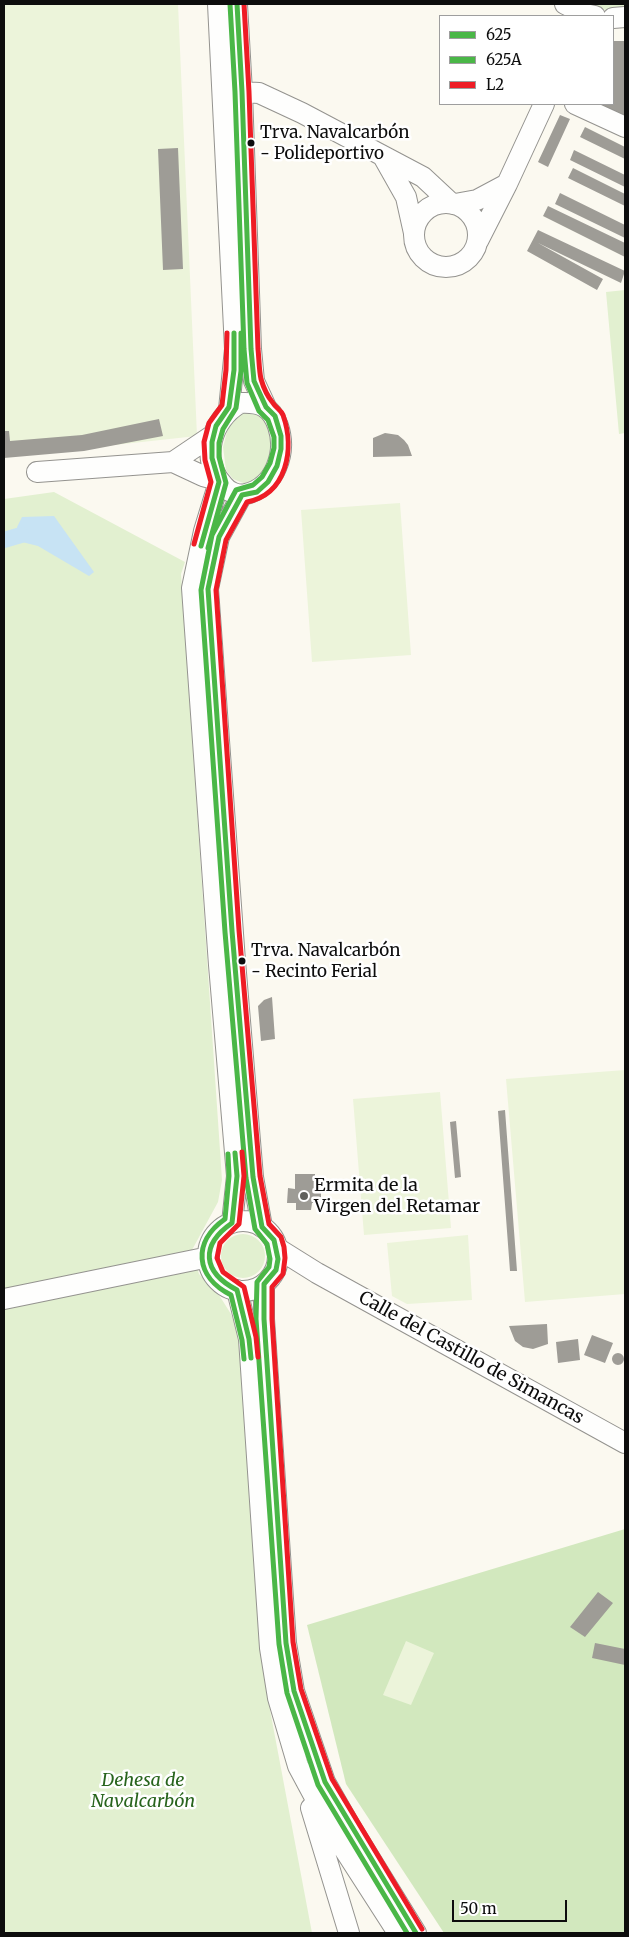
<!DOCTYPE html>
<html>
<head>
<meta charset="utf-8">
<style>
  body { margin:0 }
  #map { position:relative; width:629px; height:1937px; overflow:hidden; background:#fbf9f0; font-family:Merriweather,serif }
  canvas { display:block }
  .frame { position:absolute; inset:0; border:5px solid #0d0d0d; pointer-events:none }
  .legend { position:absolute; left:439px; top:15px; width:175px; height:90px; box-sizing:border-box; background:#fff; border:1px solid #9e9e9e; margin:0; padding:6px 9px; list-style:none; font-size:15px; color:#0d0d0d }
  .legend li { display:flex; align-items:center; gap:10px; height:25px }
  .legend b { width:25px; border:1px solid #9e9e9e }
  .scale { position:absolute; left:452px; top:1900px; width:115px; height:22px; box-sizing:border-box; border:2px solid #0d0d0d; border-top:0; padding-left:6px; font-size:15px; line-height:18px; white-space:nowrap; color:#0d0d0d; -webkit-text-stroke:4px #fff; paint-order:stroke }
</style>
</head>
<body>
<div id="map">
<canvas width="629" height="1937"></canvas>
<div class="frame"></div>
<ul class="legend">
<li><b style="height:6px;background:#4ab747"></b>625</li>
<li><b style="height:6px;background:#4ab747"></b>625A</li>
<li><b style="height:6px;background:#ee1c25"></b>L2</li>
</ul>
<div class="scale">50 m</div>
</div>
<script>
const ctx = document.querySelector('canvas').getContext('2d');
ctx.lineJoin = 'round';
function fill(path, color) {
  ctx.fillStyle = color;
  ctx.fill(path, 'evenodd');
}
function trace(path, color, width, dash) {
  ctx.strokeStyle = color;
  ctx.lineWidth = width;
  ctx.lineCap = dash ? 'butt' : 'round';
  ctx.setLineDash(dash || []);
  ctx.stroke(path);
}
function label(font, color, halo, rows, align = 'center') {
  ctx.font = font + ' Merriweather,serif';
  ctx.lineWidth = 5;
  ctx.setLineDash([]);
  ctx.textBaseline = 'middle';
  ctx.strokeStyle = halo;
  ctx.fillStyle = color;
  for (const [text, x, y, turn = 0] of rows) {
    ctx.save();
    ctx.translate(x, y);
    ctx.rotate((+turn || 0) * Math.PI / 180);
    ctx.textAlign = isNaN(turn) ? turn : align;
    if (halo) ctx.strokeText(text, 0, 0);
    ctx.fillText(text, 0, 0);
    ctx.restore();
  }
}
const green = new Path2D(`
  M583,4H625V9L606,10Z
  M625,290V433L619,434L606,292Z
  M245,411C281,416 273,453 262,477L246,484L233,479L226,470L223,447L229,424Z
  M54,492L185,562L181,574L222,1180L218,1202L192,1250L199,1274L219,1295L231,1314L239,1335L270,1710L312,1933H4V499Z
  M221 1256a22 22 0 1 1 44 0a22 22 0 1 1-44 0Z`);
const forest = new Path2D(`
  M625,1529V1932L622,1933H444L346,1784L307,1625Z`);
const pitch = new Path2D(`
  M4,4H178L197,436L4,457Z
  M400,503L411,655L312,662L301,510Z
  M625,1070V1294L525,1302L506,1079Z
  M440,1092L451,1228L364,1235L353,1099Z
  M468,1235L472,1300L407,1304L392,1296L387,1243Z
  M406,1641L434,1653L411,1705L383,1695Z`);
const water = new Path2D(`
  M54,516L94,572L89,576L38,546L22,542L17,527L22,517Z`);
const canal = new Path2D(`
  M4,540L21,535`);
const building = new Path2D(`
  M613,41H625V121L589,104H613Z
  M560,115L570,119L548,167L538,162Z
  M585,127L625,147V159L580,137Z
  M178,148L183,269L163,270L158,149Z
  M574,150L625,175V187L570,160Z
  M573,168L625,194V206L568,178Z
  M560,193L625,225V238L555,204Z
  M548,206L625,243V257L543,216Z
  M538,230L625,271L621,283L538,243L603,279L597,290L527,251Z
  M159,419L163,436L84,451L4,458V431H9L10,441L82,435Z
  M385,433L398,435L404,440L408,445L412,456L373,457V438Z
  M272,997L275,1039L261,1041L258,1006L264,1000Z
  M505,1110L517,1271H510L498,1111Z
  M456,1121L461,1177L455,1178L450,1122Z
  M295,1174H315V1189L321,1190V1203H312L311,1210H296V1203H287L288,1188L295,1189Z
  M547,1324L548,1344L533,1349L523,1347L515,1341L509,1326Z
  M592,1335L613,1343L605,1363L584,1355Z
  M578,1339L580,1360L558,1363L556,1342Z
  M612 1359a6 6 0 1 1 12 0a6 6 0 1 1-12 0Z
  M598,1592L613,1603L585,1637L570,1627Z
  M595,1643L625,1649V1665L592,1658Z`);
const minor = new Path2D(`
  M218,4L235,349L229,409
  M237,4L242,92L251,349L254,381L266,407
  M565,4L585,14L595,16
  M613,18L625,17
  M242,92L259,93L302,113L423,177L452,204
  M575,104L625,127
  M384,158L406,197L414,233
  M414 235a32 32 0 1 1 64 0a32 32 0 1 1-64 0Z
  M455,204L477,200L507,184
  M478,241L507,184L544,104
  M240,403C260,402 271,406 278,426C287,453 275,487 246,494C238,496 228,492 223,485C199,459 212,419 240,403Z
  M173,462L213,435
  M37,472L173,462L203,476L218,480
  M219,482L204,531L192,588L219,965L237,1176L232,1223
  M242,495L219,537L208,589L235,961L253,1177L262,1227
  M208 1256a35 35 0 1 1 70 0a35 35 0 1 1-70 0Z
  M277,1248L317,1273L625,1443
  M264,1284V1319L286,1643L294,1691L325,1782L350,1826L416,1933
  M237,1290L249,1339L270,1648L278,1698L298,1766L335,1835L398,1933
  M4,1299L209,1257
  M311,1808L349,1933`);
const bus1 = new Path2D(`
  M237,4L242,92L251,349L254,381L266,407L275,416L281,436V449L277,466L268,482L257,492L242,495L219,537L208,589L232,931L253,1177L262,1227L274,1240L278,1259L276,1270L264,1284V1319L286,1643L294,1691L325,1782L416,1933
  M201,546L219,482L212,458V442L216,426L229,407L234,370V333
  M235,1153L237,1176L232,1223C200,1245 202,1272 237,1290L249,1339L251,1358`);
const bus2 = new Path2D(`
  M230,4L235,92L244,349L247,383L259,411L268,420L274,437V448L270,463L262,477L253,485L236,490L212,535L201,590L225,932L246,1178L255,1229L267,1244L270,1259L269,1267L257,1282L256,1319L279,1644L287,1693L318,1785L407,1933
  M208,548L226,483L219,457V443L223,429L236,408L241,371V333
  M228,1154L229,1176L225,1219C192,1242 195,1277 231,1295L242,1340L244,1359`);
const bus3 = new Path2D(`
  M244,4L249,92L258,349C259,358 259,370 261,379C263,386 268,397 273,403C276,408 281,410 283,415C295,449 287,494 247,502L226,540L216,590L239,930L260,1176L269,1224L281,1237L284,1247L285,1258L283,1274L272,1287V1319L293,1642L301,1689L332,1779L422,1929
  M194,544L211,482L205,460L204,442L209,423L222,405L226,370L227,333
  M242,1152L244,1176L239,1224L220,1243L217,1258L223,1272L244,1287L256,1337L258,1357`);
const markers = [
  [251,143,4.5,"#0d0d0d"],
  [242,961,4.5,"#0d0d0d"],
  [304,1196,5,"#60605c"]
];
const busNames = [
  ["Trva. Navalcarbón",260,133],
  ["- Polideportivo",260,154],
  ["Trva. Navalcarbón",251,951],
  ["- Recinto Ferial",251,972]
];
const poiNames = [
  ["Ermita de la",314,1186],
  ["Virgen del Retamar",314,1207]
];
const streetNames = [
  ["Calle del Castillo de Simancas",471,1358,29]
];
const parkNames = [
  ["Dehesa de",143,1781],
  ["Navalcarbón",143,1802]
];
fill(green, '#e2f0d0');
fill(forest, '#d2e8be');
fill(pitch, '#ecf4da');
fill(water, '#c7e3f4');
trace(canal, '#c7e3f4', 16);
fill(building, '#9e9c96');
trace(minor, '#94938f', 22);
trace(minor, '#fefefd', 20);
trace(bus1, '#4ab747', 5);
trace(bus2, '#4ab747', 5);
trace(bus3, '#ee1c25', 5);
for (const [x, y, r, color] of markers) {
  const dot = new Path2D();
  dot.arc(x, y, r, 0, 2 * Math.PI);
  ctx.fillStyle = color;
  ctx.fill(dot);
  trace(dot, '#fff', 2);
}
label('17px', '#0d0d0d', '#fff', busNames, 'left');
label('18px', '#0d0d0d', '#fff', poiNames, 'left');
label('18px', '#0d0d0d', '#fff', streetNames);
label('italic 18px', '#28641d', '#fff', parkNames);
</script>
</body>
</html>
